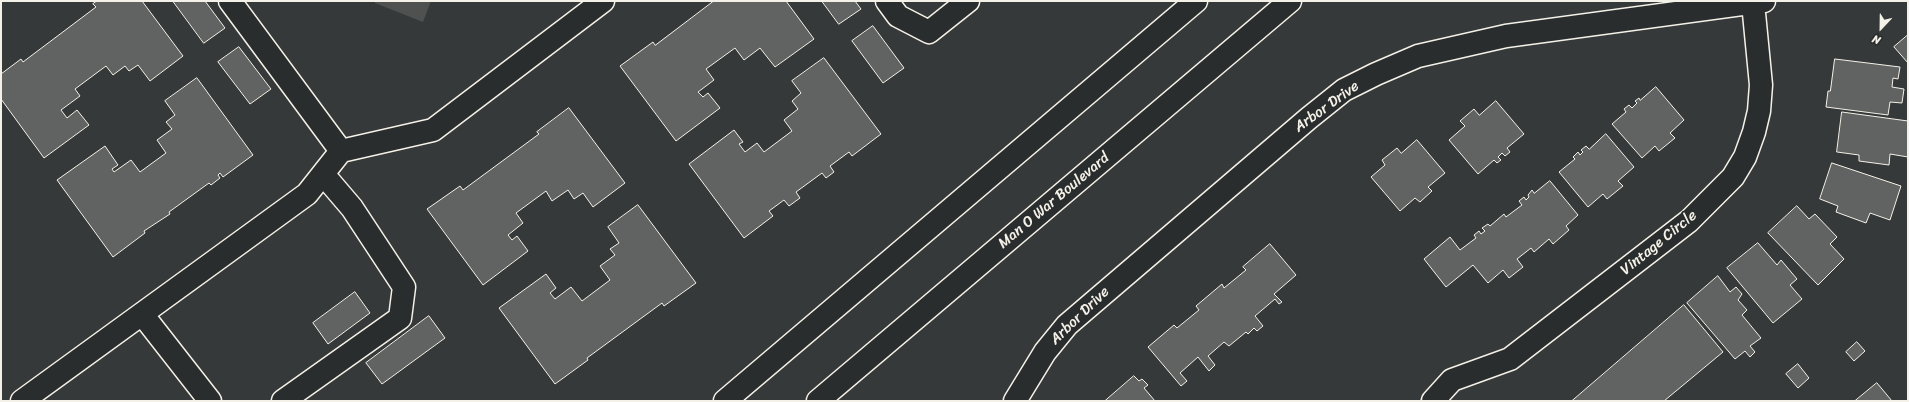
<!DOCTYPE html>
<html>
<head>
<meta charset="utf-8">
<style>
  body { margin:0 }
  #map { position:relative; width:1909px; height:402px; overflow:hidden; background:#363939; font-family:Sriracha,sans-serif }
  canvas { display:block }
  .frame { position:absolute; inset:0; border:2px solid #f4f1e8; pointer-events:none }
  .north { position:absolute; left:1861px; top:8px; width:40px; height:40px; -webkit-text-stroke:3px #2a2d2e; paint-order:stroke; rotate:202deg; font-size:11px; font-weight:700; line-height:16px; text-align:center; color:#f4f1e8 }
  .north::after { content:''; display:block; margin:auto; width:14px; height:18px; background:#f4f1e8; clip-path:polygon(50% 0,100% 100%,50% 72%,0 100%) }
</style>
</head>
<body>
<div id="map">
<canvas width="1909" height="402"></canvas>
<div class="frame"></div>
<div class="north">N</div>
</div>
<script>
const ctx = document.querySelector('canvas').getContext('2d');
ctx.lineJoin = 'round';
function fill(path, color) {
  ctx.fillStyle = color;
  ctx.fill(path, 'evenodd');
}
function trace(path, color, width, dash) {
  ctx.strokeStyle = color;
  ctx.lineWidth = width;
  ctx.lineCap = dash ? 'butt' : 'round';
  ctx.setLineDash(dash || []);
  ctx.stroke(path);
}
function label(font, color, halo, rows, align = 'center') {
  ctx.font = font + ' Sriracha,sans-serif';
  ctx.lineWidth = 3.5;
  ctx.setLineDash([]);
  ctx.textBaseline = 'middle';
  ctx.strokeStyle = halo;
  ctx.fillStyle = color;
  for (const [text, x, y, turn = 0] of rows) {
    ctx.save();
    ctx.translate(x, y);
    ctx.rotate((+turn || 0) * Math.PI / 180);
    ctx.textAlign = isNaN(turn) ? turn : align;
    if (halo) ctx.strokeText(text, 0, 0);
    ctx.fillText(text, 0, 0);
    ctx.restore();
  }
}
const green = new Path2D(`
  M375,1H431L423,22L375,3Z`);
const building = new Path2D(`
  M97,1H142L183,56L150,81L138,65L129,71L125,66L113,75L106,66L75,89L80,96L61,110L67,118L77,110L89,125L44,158L1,99V74L21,59L23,62L96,7L93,4Z
  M173,1H205L225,28L204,43Z
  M714,1H786L814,39L775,67L760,48L744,60L735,48L706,69L714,80L698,92L703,97L708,93L720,108L676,141L620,66L653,42L655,45Z
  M822,1H855L861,9L839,24Z
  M873,26L904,68L883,83L852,41Z
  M1908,35V63L1894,47Z
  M239,47L271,89L250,104L218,62Z
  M824,58L881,134L852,156L849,152L830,166L834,172L826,178L822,173L796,192L800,198L789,206L784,200L769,211L773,216L744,238L689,164L734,130L743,142L739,144L745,152L757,143L764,152L792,131L784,120L798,109L792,101L801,93L792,81Z
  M1835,59L1900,67L1898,79L1893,78L1892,87L1904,89L1902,103L1890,102L1888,115L1826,107L1828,91H1830Z
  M197,78L253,155L223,177L220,173L218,175L220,178L211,185L209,183L169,212L170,214L144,231L145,233L113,257L57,180L105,146L118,165L112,169L114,172L131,160L140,172L166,153L157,140L172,129L166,122L175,115L165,101Z
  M1656,87L1684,120L1670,133L1675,138L1659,151L1655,146L1642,158L1612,124L1626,112L1624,109L1629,105L1632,108L1637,103L1635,101L1639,98L1640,100Z
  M1496,101L1524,134L1507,148L1510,152L1505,156L1502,153L1498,157L1501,160L1497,163L1494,160L1478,174L1449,140L1465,126L1460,121L1474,109L1479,115Z
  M569,108L625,183L593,207L583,193L574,199L568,190L552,201L546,191L516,213L523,223L508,235L512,240L517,236L528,251L483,285L427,209L460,186L463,190L539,134L537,132Z
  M1842,112L1908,121V157L1890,154L1889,165L1859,161V155L1837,152Z
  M1606,134L1634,167L1618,181L1623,186L1607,199L1603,194L1588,207L1559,172L1575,159L1573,157L1578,152L1580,155L1583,152L1581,150L1586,146L1589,149Z
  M1417,140L1445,173L1428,187L1432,191L1420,202L1415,198L1400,211L1371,177L1385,165L1382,160L1397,148L1401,153Z
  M1832,163L1901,186L1890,220L1870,213L1866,223L1836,212L1838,206L1820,199Z
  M1550,181L1578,215L1566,226L1569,230L1553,244L1549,239L1534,252L1531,248L1517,259L1523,267L1509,278L1503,270L1488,283L1473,265L1446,287L1424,259L1450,237L1460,250L1476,238L1474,235L1479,231L1481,234L1485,231L1482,228L1488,224L1490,226L1504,214L1506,217L1522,205L1519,201L1524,197L1526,200L1529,197L1528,195L1532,190L1534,193Z
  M638,205L696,283L664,306L662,303L587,358L588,360L555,384L499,308L546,274L556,288L550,293L555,299L571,287L582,301L610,280L600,266L615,255L610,249L619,243L608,227Z
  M1797,206L1809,219L1815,214L1837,237L1830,244L1844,259L1818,285L1768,233Z
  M1758,243L1777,265L1781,260L1797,279L1790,285L1802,299L1773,323L1727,268Z
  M1270,244L1296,275L1274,294L1282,302L1279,304L1275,299L1255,316L1263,326L1257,331L1254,328L1248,334L1246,332L1229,346L1224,342L1208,356L1215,365L1209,371L1198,357L1180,373L1187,381L1181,386L1148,347L1174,325L1177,328L1199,310L1196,306L1222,284L1224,288L1246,270L1243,267Z
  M1718,276L1730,292L1736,287L1742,294L1738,300L1747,310L1742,315L1761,338L1750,346L1755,352L1750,357L1745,351L1735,359L1687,303Z
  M355,292L370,313L328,344L313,323Z
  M1684,305L1723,352L1664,401H1572Z
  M429,316L445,338L382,384L366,363Z
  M1857,342L1865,351L1854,361L1846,352Z
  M1798,364L1809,378L1798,388L1786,374Z
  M1134,376L1139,381L1142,379L1148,385L1144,388L1155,401H1105Z
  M1877,383L1892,401H1855Z`);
const minor = new Path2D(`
  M230,1L341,151L433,130L603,1
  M887,1L898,16L929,32L968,1
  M142,314L210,401
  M22,401L307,194L341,151
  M283,401L400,318L404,287L352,208L323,174
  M1015,401L1045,352L1067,325L1309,118L1344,90L1376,74L1418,56L1506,36L1764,1
  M1433,401L1452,380L1510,359L1689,221L1733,177L1745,157L1754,132L1759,111L1761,85L1753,3`);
const primary = new Path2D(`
  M725,401L1196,1
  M818,401L1290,1`);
const streetNames = [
  ["Arbor Drive",1327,107,-36],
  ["Man O War Boulevard",1054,201,-40],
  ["Vintage Circle",1659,243,-39],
  ["Arbor Drive",1080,316,-44]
];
fill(green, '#4e514f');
fill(building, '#616362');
trace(building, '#f4f1e8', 1);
trace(minor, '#f4f1e8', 25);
trace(primary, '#f4f1e8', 25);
trace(minor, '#2a2d2e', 22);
trace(primary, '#2a2d2e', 22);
label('15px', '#f4f1e8', '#2a2d2e', streetNames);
</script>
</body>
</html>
